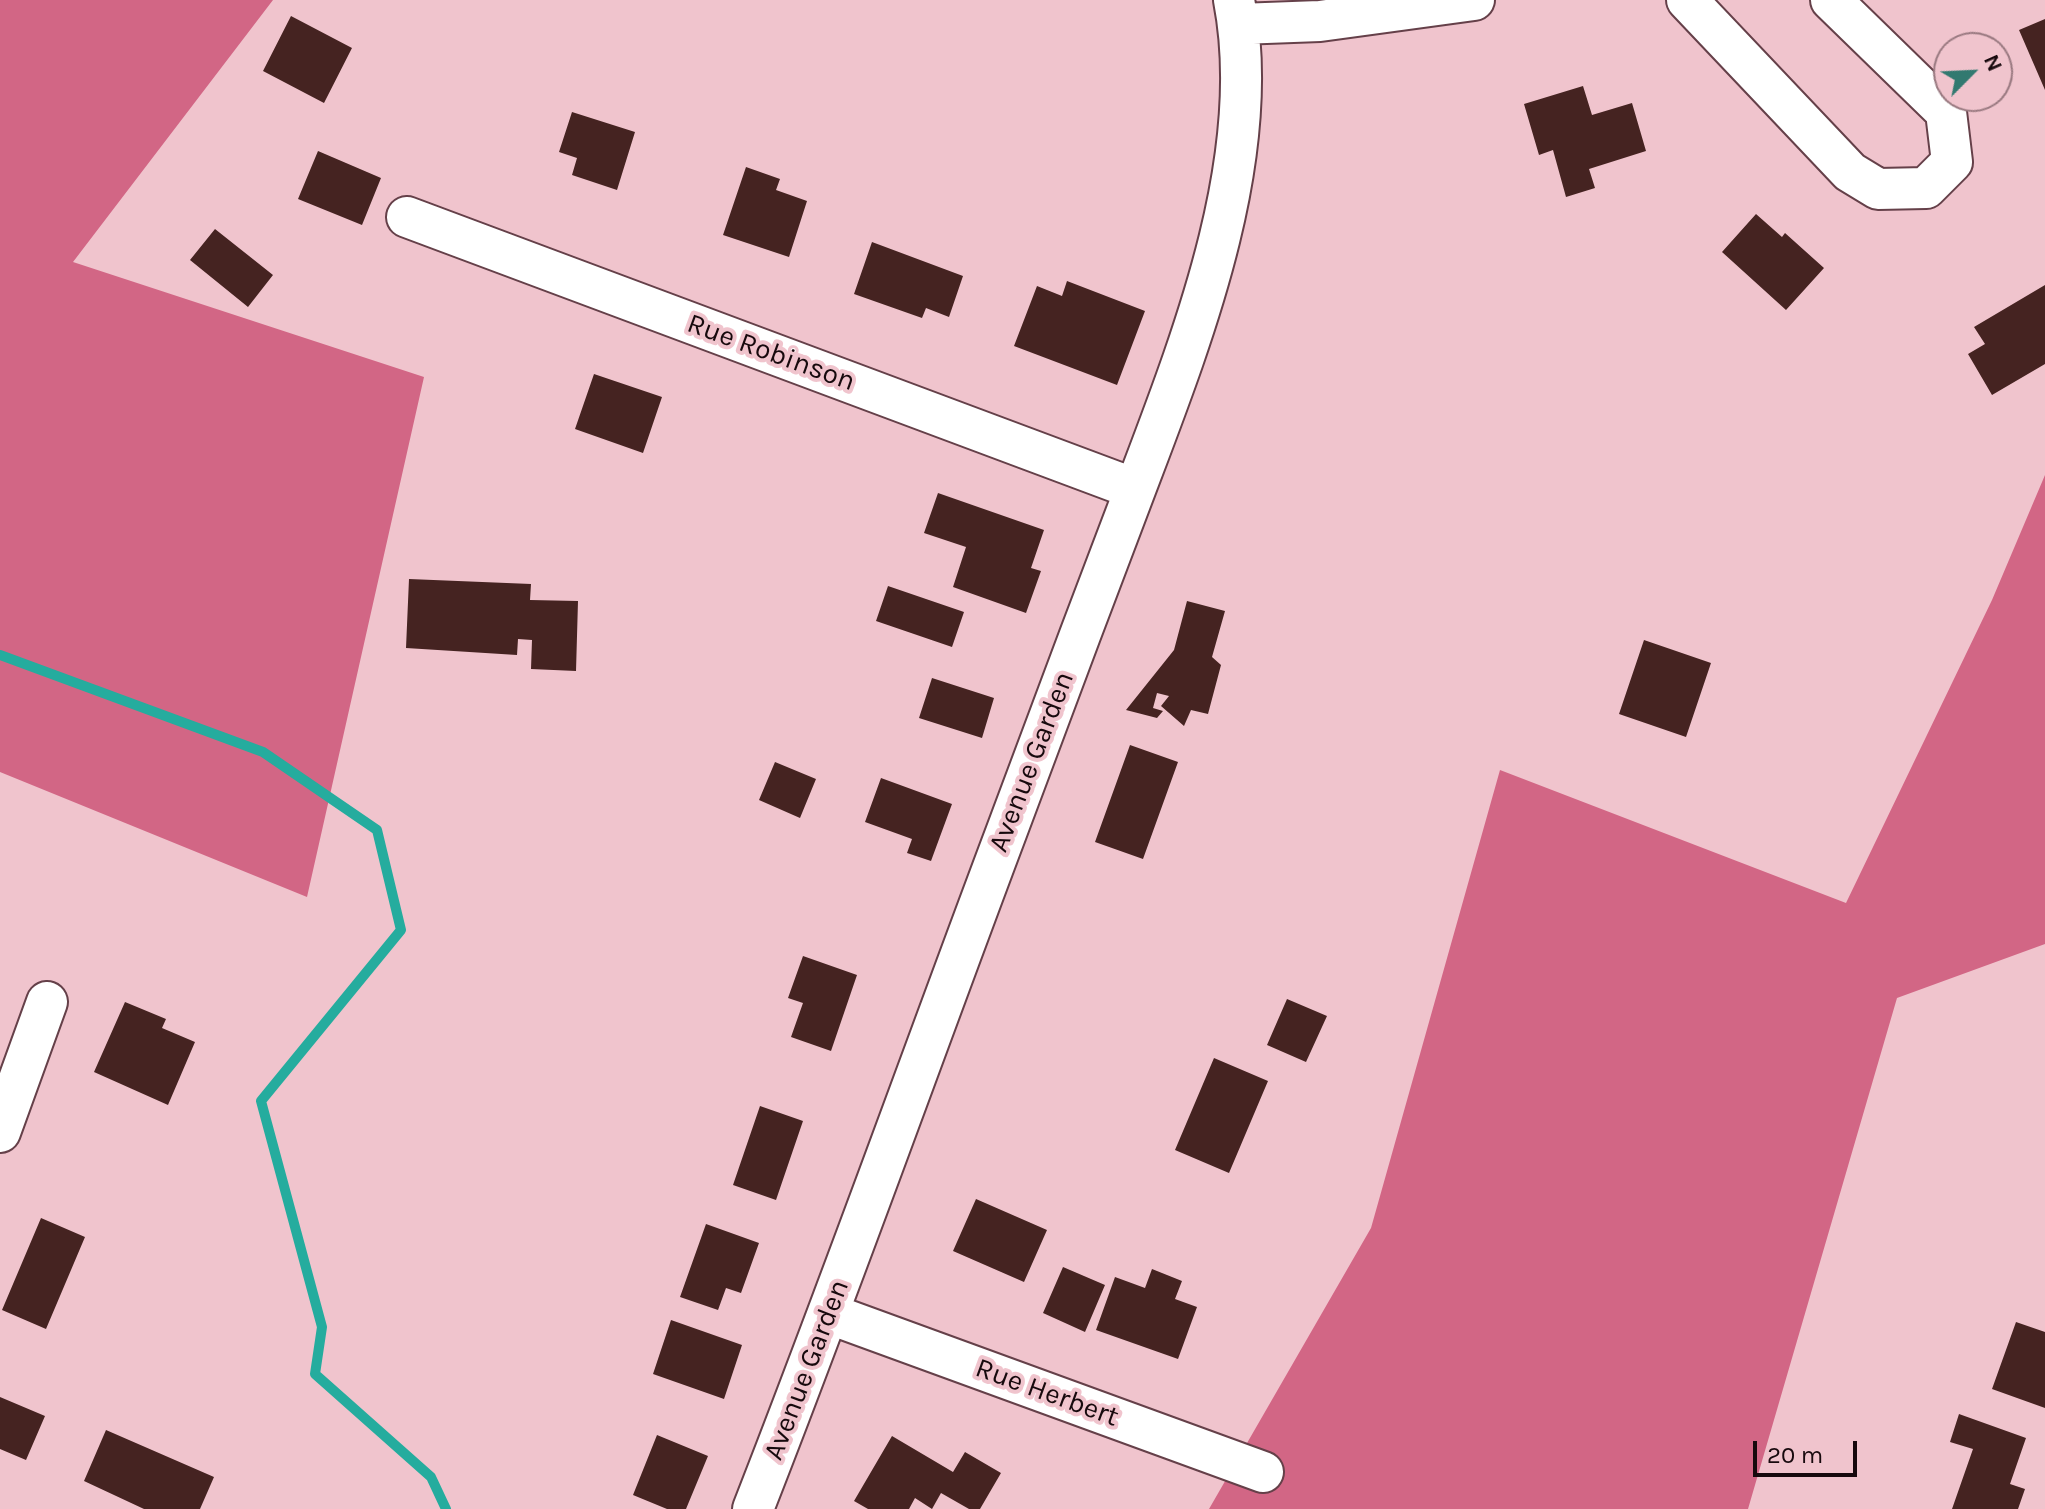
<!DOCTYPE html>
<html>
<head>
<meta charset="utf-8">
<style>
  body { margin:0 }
  #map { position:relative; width:2045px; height:1509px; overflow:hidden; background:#f0c4cd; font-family:Karla,sans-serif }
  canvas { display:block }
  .north { position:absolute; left:1933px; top:32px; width:80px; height:80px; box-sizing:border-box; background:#f0c4cd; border:2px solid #997980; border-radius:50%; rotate:66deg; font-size:22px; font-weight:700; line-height:32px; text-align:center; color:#17090d }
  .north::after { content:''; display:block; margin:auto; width:28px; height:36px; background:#327970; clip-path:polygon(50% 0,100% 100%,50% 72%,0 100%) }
  .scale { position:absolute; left:1753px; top:1441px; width:104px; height:36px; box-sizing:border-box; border:4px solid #17090d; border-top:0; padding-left:10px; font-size:24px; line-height:28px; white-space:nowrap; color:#17090d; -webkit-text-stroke:6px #f0c4cd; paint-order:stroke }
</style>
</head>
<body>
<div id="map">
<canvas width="2045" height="1509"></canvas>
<div class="north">N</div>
<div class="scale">20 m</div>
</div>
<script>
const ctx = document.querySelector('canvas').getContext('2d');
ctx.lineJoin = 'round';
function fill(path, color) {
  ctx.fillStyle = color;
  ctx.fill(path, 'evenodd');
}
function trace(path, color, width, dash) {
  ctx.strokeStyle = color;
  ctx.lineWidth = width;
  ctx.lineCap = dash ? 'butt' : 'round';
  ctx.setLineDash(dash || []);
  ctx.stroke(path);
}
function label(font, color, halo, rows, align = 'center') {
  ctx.font = font + ' Karla,sans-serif';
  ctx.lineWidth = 8;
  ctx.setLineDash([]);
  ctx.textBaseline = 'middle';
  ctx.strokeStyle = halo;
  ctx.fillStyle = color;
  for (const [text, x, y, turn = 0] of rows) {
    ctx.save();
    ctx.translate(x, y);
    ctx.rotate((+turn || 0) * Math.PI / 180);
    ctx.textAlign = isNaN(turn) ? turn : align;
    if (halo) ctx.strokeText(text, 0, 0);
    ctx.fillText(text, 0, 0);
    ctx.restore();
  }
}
const forest = new Path2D(`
  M0,0H273L73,262L424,377L307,897L0,772Z
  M2045,475V944L1897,998L1748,1509H1209L1371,1228L1500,770L1846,903L1992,600Z`);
const stream = new Path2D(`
  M0,655L263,752L377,830L401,930L261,1101L322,1327L315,1374L431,1477L446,1509`);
const building = new Path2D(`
  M291,16L352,48L324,103L263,71Z
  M2045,19V90L2019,30Z
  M1583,86L1592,115L1632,103L1646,151L1589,169L1595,188L1566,197L1553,150L1539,155L1524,104Z
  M572,112L635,132L617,190L572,175L577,158L559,152Z
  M318,151L381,178L362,225L298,199Z
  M746,167L780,179L776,190L807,201L789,257L723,235Z
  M1756,214L1782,237L1785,233L1824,268L1786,310L1722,252Z
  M215,229L273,275L248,307L190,260Z
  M872,242L963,276L949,317L926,308L922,318L854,294Z
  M1067,281L1145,311L1117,385L1014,346L1037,286L1062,296Z
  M2045,285V364L1992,395L1968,354L1985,344L1974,327Z
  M594,374L662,397L643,453L575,429Z
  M938,493L1044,530L1031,568L1041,571L1026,613L953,587L966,547L924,533Z
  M409,579L531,584L530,600L578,601L576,671L531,669L532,640L518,639L517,655L406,648Z
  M888,586L964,612L952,647L876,621Z
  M1187,601L1225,611L1212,657L1221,665L1208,714L1191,710L1184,726L1161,706L1169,696L1157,693L1153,708L1163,711L1157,718L1126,710L1174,650Z
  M1644,640L1711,663L1686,737L1619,714Z
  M932,678L994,698L982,738L919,718Z
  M1130,745L1178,762L1143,859L1095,842Z
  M775,762L816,779L800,818L759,800Z
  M881,778L952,804L931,861L907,853L912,839L865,822Z
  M803,956L857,975L831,1051L791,1037L803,1003L788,998Z
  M1287,999L1327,1016L1306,1062L1267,1045Z
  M125,1002L166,1019L162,1028L195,1042L168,1105L94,1072Z
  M1214,1058L1268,1081L1229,1173L1175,1150Z
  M760,1106L803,1121L776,1200L733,1185Z
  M976,1199L1047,1230L1024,1282L953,1251Z
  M41,1218L85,1237L46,1329L2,1310Z
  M706,1224L759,1243L741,1293L726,1288L718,1310L680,1297Z
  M1063,1267L1105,1285L1085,1332L1043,1313Z
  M1152,1269L1182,1281L1175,1299L1197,1307L1178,1359L1096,1330L1115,1277L1145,1288Z
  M671,1320L742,1345L724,1399L653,1374Z
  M2016,1322L2045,1332V1408L1992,1389Z
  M0,1397L45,1416L26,1460L0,1449Z
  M1959,1414L2026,1438L2010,1484L2025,1489L2018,1509H1952L1973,1449L1950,1442Z
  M106,1430L214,1477L200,1509H144L84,1481Z
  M657,1435L708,1456L686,1509H667L633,1495Z
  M892,1436L953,1472L965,1452L1001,1473L980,1509H969L941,1493L932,1509L915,1498L909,1509H868L854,1501Z`);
const minor = new Path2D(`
  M1687,0L1850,172L1878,189L1926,188L1952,162L1946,112L1831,0
  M1239,24L1320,21L1474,0
  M407,217L1135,489
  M0,1132L47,1002
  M830,1314L1263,1472
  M753,1509C841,1285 921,1059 1006,833C1046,726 1086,618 1127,511C1184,359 1266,165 1234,0`);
const streetNames = [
  ["Rue Robinson",771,353,20],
  ["Avenue Garden",1032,762,-69],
  ["Avenue Garden",807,1370,-69],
  ["Rue Herbert",1047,1393,20]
];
fill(forest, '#d26685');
trace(stream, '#25ac9e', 10);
fill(building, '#452321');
trace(minor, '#654049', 44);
trace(minor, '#fff', 40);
label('28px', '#17090d', '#f0c4cd', streetNames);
</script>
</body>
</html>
